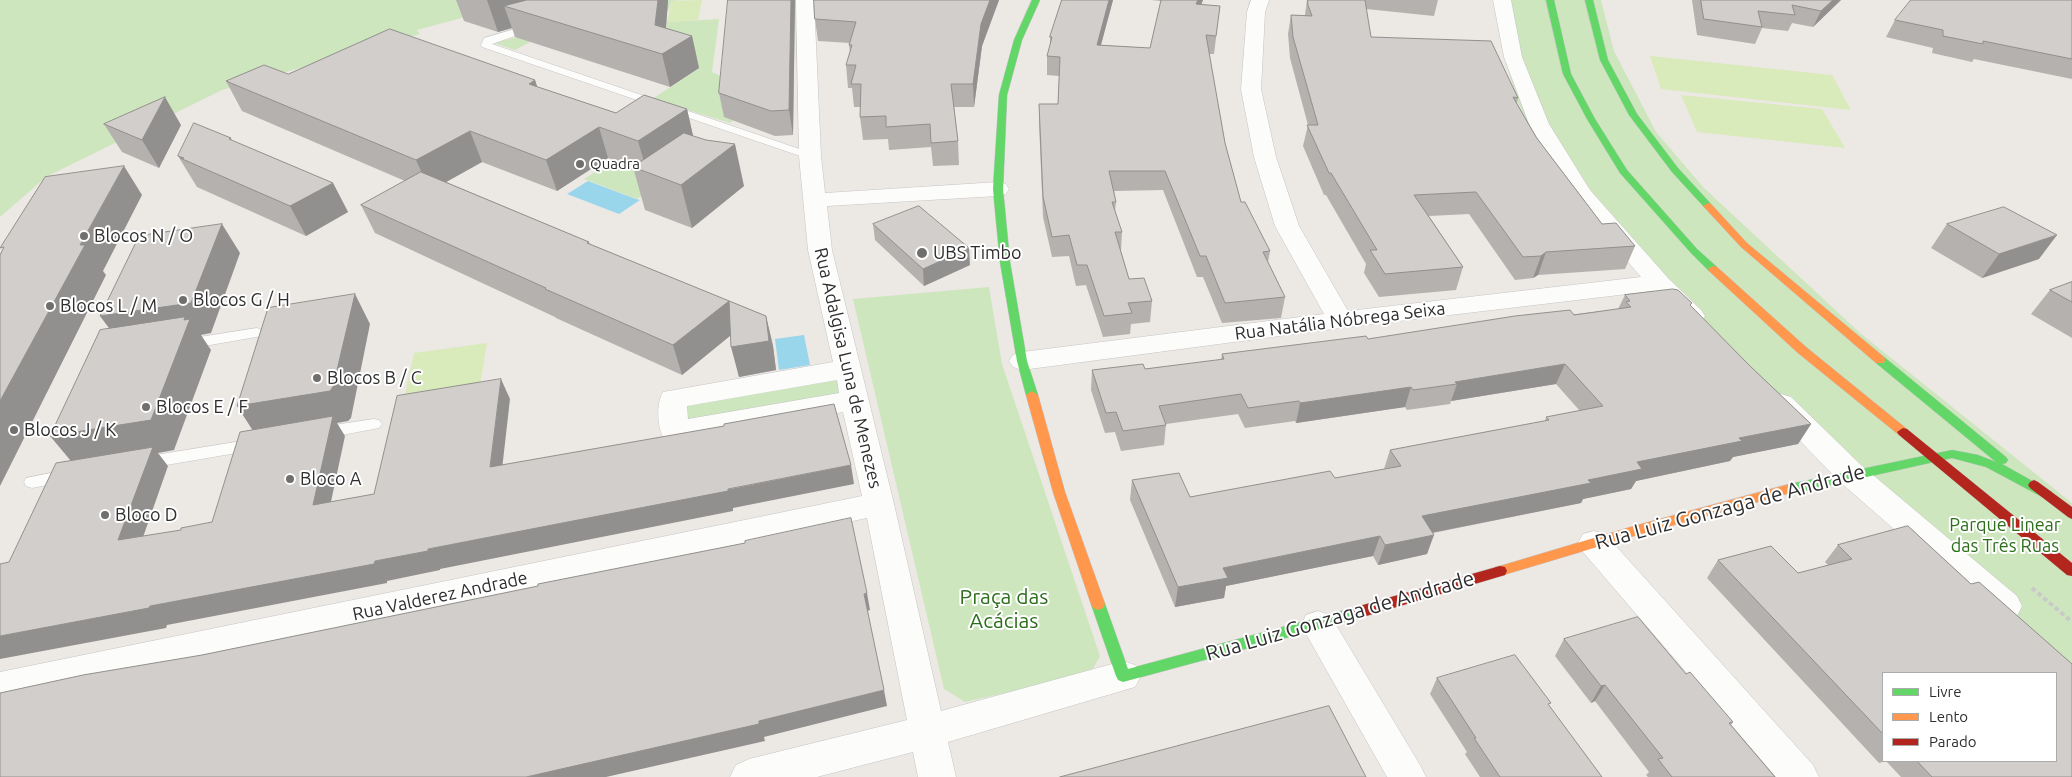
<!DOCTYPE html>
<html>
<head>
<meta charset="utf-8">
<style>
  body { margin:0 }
  #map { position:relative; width:2072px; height:777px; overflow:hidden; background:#ece8e4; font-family:Ubuntu,sans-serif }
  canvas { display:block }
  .legend { position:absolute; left:1882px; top:672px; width:175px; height:90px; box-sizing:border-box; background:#fff; border:1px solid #ababab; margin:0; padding:6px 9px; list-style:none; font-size:15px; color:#2e2e2e }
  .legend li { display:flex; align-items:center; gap:10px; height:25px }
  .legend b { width:25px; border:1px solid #ababab }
</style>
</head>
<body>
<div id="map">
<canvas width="2072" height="777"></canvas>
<ul class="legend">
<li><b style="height:6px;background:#63d668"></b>Livre</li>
<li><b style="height:6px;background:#ff974d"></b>Lento</li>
<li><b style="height:6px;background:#b3261e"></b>Parado</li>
</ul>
</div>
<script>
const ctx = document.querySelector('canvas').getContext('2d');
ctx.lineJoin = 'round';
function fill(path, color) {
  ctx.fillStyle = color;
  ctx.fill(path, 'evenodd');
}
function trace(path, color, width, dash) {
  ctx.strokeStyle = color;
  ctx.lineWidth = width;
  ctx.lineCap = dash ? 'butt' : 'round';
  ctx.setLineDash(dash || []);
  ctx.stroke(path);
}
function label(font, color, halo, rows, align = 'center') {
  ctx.font = font + ' Ubuntu,sans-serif';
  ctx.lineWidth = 4;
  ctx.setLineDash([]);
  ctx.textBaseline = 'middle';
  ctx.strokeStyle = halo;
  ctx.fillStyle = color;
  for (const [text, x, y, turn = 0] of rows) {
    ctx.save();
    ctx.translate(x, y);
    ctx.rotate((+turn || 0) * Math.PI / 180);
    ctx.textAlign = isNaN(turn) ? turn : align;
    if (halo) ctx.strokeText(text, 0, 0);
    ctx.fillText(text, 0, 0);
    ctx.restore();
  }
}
const green = new Path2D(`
  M0,0H528L417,30L420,34L222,90L46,177L0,217Z
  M667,0H682L672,1L667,14L635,16L665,33L667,22L719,19L712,72L728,80L740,116L730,123L652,99L698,69L560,26L515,50L494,43Z
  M1494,0H1601L1614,51L1656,132L1704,188L1860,333L2072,503V683L1877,510L1547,160L1518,103L1503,53Z
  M614,160L666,179L637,199L584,179Z
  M989,287L1002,364L1100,656L1090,674L965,702L944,689L853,299Z
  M847,369L855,400L674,431L673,399Z`);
const pitch = new Path2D(`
  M702,0L698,20L667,22L672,1Z
  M1650,56L1832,75L1851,110L1661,89Z
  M1681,95L1822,109L1845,148L1697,132Z
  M487,343L478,397L402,409L414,353Z`);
const water = new Path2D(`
  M588,181L636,199L640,200L619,214L567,194Z
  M804,335L810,365L779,370L775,339Z`);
const path = new Path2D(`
  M2032,588L2072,622`);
const lane = new Path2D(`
  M532,24L537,27L535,29L492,44L814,154L816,156L814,158H806L482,47L481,45L484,38Z
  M257,328L262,330L264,333L262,336L187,349L182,347L180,344L182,341L187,339Z
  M374,419L379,420L382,424L379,428L321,439L315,437L313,433L315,429L321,427Z
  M254,439L260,441L262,445L260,449L143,469L137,467L135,463L137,459L143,457Z
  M66,470L72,472L74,476L72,480L32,488L26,486L24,482L26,478Z`);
const street = new Path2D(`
  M796,0H814L821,156L825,193L998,182L1006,184L1009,189L1006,194L998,196L827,206L832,250L894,504L941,711L1123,661L1135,665L1141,676L1135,687L948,742L956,777H918L913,752L817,777H730L736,765L749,759L907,720L867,518L0,702V672L862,496L843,412L674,441L664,438C657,427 656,404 663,392L833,362L808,250L799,156ZM837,380L839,393L688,419L687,406Z
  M1251,0H1269L1265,12L1261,89L1276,157L1299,226L1348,311L1641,277L1573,198L1529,124L1504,57L1493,0H1511L1522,57L1549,124L1590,190L1668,278L1701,310L1705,316L1701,322C1680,327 1667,305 1653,291L1340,328L1022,370L1013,367L1009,361L1013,355L1022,352L1324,314L1275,226L1254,157L1241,89L1247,12Z
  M1781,394L1791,397L1861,465L2017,596L2022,606L2017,616L2005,620L1993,616L1839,481L1771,411L1767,404L1771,397Z
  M1594,531L1605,534L1813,765L1819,777H1776L1583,552L1578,543L1583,534Z
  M1318,611L1330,615L1420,765L1426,777H1387L1301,625L1306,615Z`);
const fast = new Path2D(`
  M1032,0H1040L1022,40L1007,95L1003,189L1010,262L1027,361L1038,395L1032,399L1026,395L1017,361L1000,262L993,189L999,95L1014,40Z
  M1546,0H1554L1571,74L1595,119L1627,170L1697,249L1717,267L1718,269L1717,271H1709L1691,253L1620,173L1587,119L1563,74Z
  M1585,0H1593L1608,60L1637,114L1678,168L1711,204V208H1705L1672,172L1629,115L1600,60Z
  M1880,356L1884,357L2006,457L2008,460L2006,463L2002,464L2052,492L2054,495L2052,498H2044L1986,467L1952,458L1790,494L1786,492L1784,489L1786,486L1790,484L1952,450L1978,455L1996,462L1876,363L1875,360L1876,357Z
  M1098,598L1103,600L1105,604L1128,669L1356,607L1361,609L1363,613L1361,617L1356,619L1123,682L1118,680L1116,676L1091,604L1093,600Z`);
const slow = new Path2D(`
  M1708,203L1711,204L1747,243L1884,357L1885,360L1884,363H1876L1741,247L1705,208L1703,206Z
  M1713,266L1717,267L1806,347L1907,429L1909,432L1907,435H1899L1798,353L1709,271L1708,269Z
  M1032,391L1038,395L1065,492L1105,604L1103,608L1098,610L1093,608L1091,604L1053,492L1026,395Z
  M1790,484L1794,486L1796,489L1794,492L1634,536L1500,576L1495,575L1493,571L1495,567L1500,566L1634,526Z`);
const jam = new Path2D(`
  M1903,428L1907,429L2072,563V576L2067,575L1899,435L1897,432Z
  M2034,480L2038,482L2072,507V519L2068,517L2030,488L2028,485L2030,482Z
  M1500,566L1505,567L1507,571L1505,575L1356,619L1351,617L1349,613L1351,609L1356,607Z`);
const wall = new Path2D(`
  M456,0H668L666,28L692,36L699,68L670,87L515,37L512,28L498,32L464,21Z
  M795,0L793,135L775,136L724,117L719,93Z
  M814,0H999L982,46L974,107H954L958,141L959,165L933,166L931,147L889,150L888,139L863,140L860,117L861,107H854L852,88H848L846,65L850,52L849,45L850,43L818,41L815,19Z
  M1062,0H1113L1101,45L1150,48L1161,1L1151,0H1203L1201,5L1220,6L1214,54H1209L1225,143L1241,202L1270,251L1268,262L1285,297L1281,318L1222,323L1203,277H1197L1163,190L1114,191L1116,202L1115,211L1122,232L1121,251L1129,279L1152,301L1150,322L1131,324L1130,334L1103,337L1086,285L1076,286L1069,256L1052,257L1043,217L1039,123V104H1058L1059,76L1047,75V56L1050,46V37Z
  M1307,0H1438L1434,16L1366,9L1371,37L1518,98L1517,103L1536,137L1602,224L1635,246L1625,269L1538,275L1533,278L1515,280L1469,214L1429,216L1463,267L1456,290L1379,297L1364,273L1366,264L1326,195H1324L1303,146L1308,125L1290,58L1288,34L1291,15H1305Z
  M1692,0H1841L1813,27L1792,23L1788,31L1762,28L1755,44L1697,35Z
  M2072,0V79L1974,59L1972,62L1932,53L1933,48L1886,37L1895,20Z
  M288,74L535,80L537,87L616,113L687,109L693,136L744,186L692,228L645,210L633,167L608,158L557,191L482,162L446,182L589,242L590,244L766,316L773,346L776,370L739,377L731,335L682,375L556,318L555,317L375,233L361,205L405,181L242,111L226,81Z
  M104,124L181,125L159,168L122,152Z
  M231,138L232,141L333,183L348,212L306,236L197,187L178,156Z
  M873,224L970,265L924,286L875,240Z
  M1947,224L2039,259L1982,278L1931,248Z
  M2072,282V338L2031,314L2050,290Z
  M1625,295L1690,306L1749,365L1811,424L1798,444L1733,457L1730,461L1636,481L1631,489L1583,499L1581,503L1433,533L1427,554L1378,565L1373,556L1226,586L1224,598L1175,607L1130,500L1132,480L1190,497L1335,478L1384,469L1390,450L1545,421L1546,417L1580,411L1556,384L1451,401L1450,404L1407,410L1405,407L1296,423L1295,421L1245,428L1238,414L1166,424L1164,445L1121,451L1115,432L1105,433L1091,390L1092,370L1145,369L1221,360L1222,354L1368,339L1618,309Z
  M1908,526L1971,584L1979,582L2072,664V777H1901L1886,761L1879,763L1707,578L1718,560L1771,546L1798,573L1828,565L1825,562L1838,545ZM1883,673H2056V761H1883Z
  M1564,639L1686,674L1733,722L1731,725L1775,777H1648L1646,775L1649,772L1595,701L1591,703L1555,656Z
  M1437,678L1549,706L1602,777H1480L1465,754L1467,752L1430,694Z`);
const shadedWall = new Path2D(`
  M487,0H617L504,6L512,28L498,32Z
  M658,0H668L664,53L692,36L699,68L670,87L655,25Z
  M791,0H795L793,135L789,110Z
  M990,0H999L982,46L974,107L973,84L981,24Z
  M1109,0H1113L1096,63L1097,45Z
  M1198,0H1203L1194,22L1196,4Z
  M1833,0H1841L1813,27L1821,11Z
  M535,80L545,110L529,84Z
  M165,97L181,125L159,168L142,140Z
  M687,109L694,140L647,172L638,141Z
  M599,127L608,158L557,191L546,160Z
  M470,131L482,162L430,191L416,160Z
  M735,144L744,186L692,228L681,185Z
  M124,166L142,195L103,271L106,275L0,486V401L80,245Z
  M333,183L348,212L306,236L290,206Z
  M222,224L240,253L211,333L201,335L211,350L174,450L158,453L168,466L135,560L118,540L76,467L50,436L123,347L100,316Z
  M2057,235L2039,259L1982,278L1999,254Z
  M969,248L970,265L924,286L923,269Z
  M1546,252L1538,275L1533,278L1541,256Z
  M355,294L370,324L351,418L348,421L337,423L345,436L326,525L257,437L237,406Z
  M729,301L736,331L682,375L673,345Z
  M766,316L773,346L776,370L739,377L731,347Z
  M1565,364L1556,384L1451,401L1457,384L1455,382Z
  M501,379L510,399L500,487L490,467Z
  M1411,387L1405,407L1296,423L1300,403Z
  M1811,424L1798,444L1733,457L1730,461L1636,481L1631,489L1583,499L1581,503L1415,536L1422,516L1588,480L1637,462L1739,438Z
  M851,465L854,484L733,508V511L440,569V570L387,581V583L167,625L166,628L0,659V636L375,561L428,549Z
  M1434,535L1427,554L1378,565L1385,545Z
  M1380,536L1373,556L1226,586L1224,598L1175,607L1178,587L1223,568Z
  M867,593L870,610L867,611L864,594Z
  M1605,685L1595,701L1591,703L1601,686Z
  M884,690L887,706L764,737L765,741L606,777H526Z`);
const building = new Path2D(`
  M527,0H658L655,25L692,36L662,54L504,6Z
  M728,0H791L789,110L771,111L719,93Z
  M814,0H990L981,24L973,84H951L958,141L931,143L930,124L886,127V116L860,117L861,84H851L856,65H846L852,45H849L856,22L815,19Z
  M1062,0H1109L1097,45L1150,48L1161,0H1198L1196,4L1220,6L1216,36L1206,35L1225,143L1241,202H1245L1270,251L1263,252L1285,297L1225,303L1206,256H1200L1165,171H1109L1116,202H1112L1122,232H1115L1129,279L1144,278L1152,301L1128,303L1132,313L1104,316L1087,265H1077L1069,235L1052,237L1043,197L1039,104H1058L1060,57L1047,56L1052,37H1050Z
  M1308,0H1365L1371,37L1491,41L1518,98L1513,97L1536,137L1602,224L1616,223L1635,246L1546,252L1541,256L1523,257L1476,192L1414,195L1463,267L1385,274L1370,250H1377L1331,173H1329L1307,125H1318L1293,37L1291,15L1312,16L1308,5Z
  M1701,0H1833L1821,11L1792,5L1795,15L1758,11L1762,27L1704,19Z
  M1911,0H2072V59L1983,41V44L1943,36V30L1895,20Z
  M390,29L535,80L529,84L616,113L644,95L687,109L638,141L599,127L546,160L470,131L416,160L226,81L264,65L288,74Z
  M165,97L142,140L104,124Z
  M194,123L231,138L229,139L333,183L290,206L180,158H184L178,156Z
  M684,133L706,140L735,144L681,185L633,167Z
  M124,166L80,245H85L0,401V255L4,247L0,248L45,177Z
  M421,172L589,242L587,243L766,316L769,341L731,347L729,301L673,345L545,289L546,288L361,205Z
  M919,206L969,248L923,269L873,224Z
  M2004,207L2057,235L1999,254L1947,224Z
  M222,224L191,303L100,316L139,236Z
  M2072,282V302L2050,290Z
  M1673,289L1678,290L1692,303L1690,305L1749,365L1811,424L1739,438L1742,441L1637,462L1642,469L1588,480L1591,483L1422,516L1434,535L1385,545L1380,536L1223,568L1228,578L1178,587L1132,480L1179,473L1190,497L1330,471L1335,478L1401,466L1390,450L1549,420L1546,417L1603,406L1565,364L1455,382L1457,384L1413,390L1411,387L1300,403L1299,401L1248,408L1241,394L1159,406L1166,425L1123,431L1116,412L1106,413L1092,370L1143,364L1145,369L1224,359L1222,354L1366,336L1368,339L1515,316L1570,310L1574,315L1631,307L1626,302L1630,301L1625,295Z
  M355,294L333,387L330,391L237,406L268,308Z
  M185,317L184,320L190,319L151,420L50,436L100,330Z
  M501,379L490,467L724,426V424L834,404L851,465L728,489V491L428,549V551L375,561L374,564L150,606L149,608L0,636V564L9,562L56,463L153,447L118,540L181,530V528L212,522L240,432L333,416L313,505L374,494L397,396Z
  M851,518L867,593L864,594L884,690L759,721V724L526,777H0V693L83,675L202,655L538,586V584L745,543V541Z
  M1908,526L1971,584L1979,582L2072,664V777H1932L1917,761H2056V673H1883V734L1718,560L1771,546L1798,573L1852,559L1838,545Z
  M1638,617L1686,674L1690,672L1733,722L1729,723L1775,777H1672L1658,759L1663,758L1605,685L1601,686L1564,639Z
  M1515,655L1551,703L1548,704L1602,777H1500L1474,738H1476L1437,678Z
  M1329,706L1366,777H1060Z`);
const markers = [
  [580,164,5,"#706f6e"],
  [84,236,5,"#706f6e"],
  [922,253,6,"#706f6e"],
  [183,300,5,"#706f6e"],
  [50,306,5,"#706f6e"],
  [317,378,5,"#706f6e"],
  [146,407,5,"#706f6e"],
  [14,430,5,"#706f6e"],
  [290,479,5,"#706f6e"],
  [105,515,5,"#706f6e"]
];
const farPoinames = [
  ["Quadra",590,164]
];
const poiNames = [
  ["Blocos N / O",94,236],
  ["UBS Timbo",933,253],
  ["Blocos G / H",193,300],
  ["Blocos L / M",60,306],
  ["Blocos B / C",327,378],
  ["Blocos E / F",156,407],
  ["Blocos J / K",24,430],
  ["Bloco A",300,479],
  ["Bloco D",115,515]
];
const streetNames = [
  ["Rua Natália Nóbrega Seixa",1340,321,-7],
  ["Rua Adalgisa Luna de Menezes",848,368,77],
  ["Rua Valderez Andrade",440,596,-12]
];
const parkNames = [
  ["Parque Linear",2005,525],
  ["das Três Ruas",2005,546]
];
const nearStreetnames = [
  ["Rua Luiz Gonzaga de Andrade",1730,507,-15],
  ["Rua Luiz Gonzaga de Andrade",1340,616,-16]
];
const nearParknames = [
  ["Praça das",1004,597],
  ["Acácias",1004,621]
];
fill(green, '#cee6be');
fill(pitch, '#d9eabb');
fill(water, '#99d6ec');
trace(lane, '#c5c4c5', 1);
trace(street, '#c5c4c5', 1);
trace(fast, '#c5c4c5', 1);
trace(slow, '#c5c4c5', 1);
trace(jam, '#c5c4c5', 1);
trace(path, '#c9c9c8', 4, [4.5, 3]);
fill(lane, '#fcfcfb');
fill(street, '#fcfcfb');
fill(fast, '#63d668');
fill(slow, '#ff974d');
fill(jam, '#b3261e');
fill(wall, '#b4b1af');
fill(shadedWall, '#92908e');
fill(building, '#d1cecb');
trace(building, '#92908e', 1);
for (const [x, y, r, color] of markers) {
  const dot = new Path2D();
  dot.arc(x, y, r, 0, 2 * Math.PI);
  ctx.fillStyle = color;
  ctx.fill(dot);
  trace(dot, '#fff', 2);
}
label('15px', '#2e2e2e', '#fff', farPoinames, 'left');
label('18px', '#2e2e2e', '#fff', poiNames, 'left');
label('18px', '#2e2e2e', '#fff', streetNames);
label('18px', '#2c6e1b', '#fff', parkNames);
label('21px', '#2e2e2e', '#fff', nearStreetnames);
label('21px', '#2c6e1b', '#fff', nearParknames);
</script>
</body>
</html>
